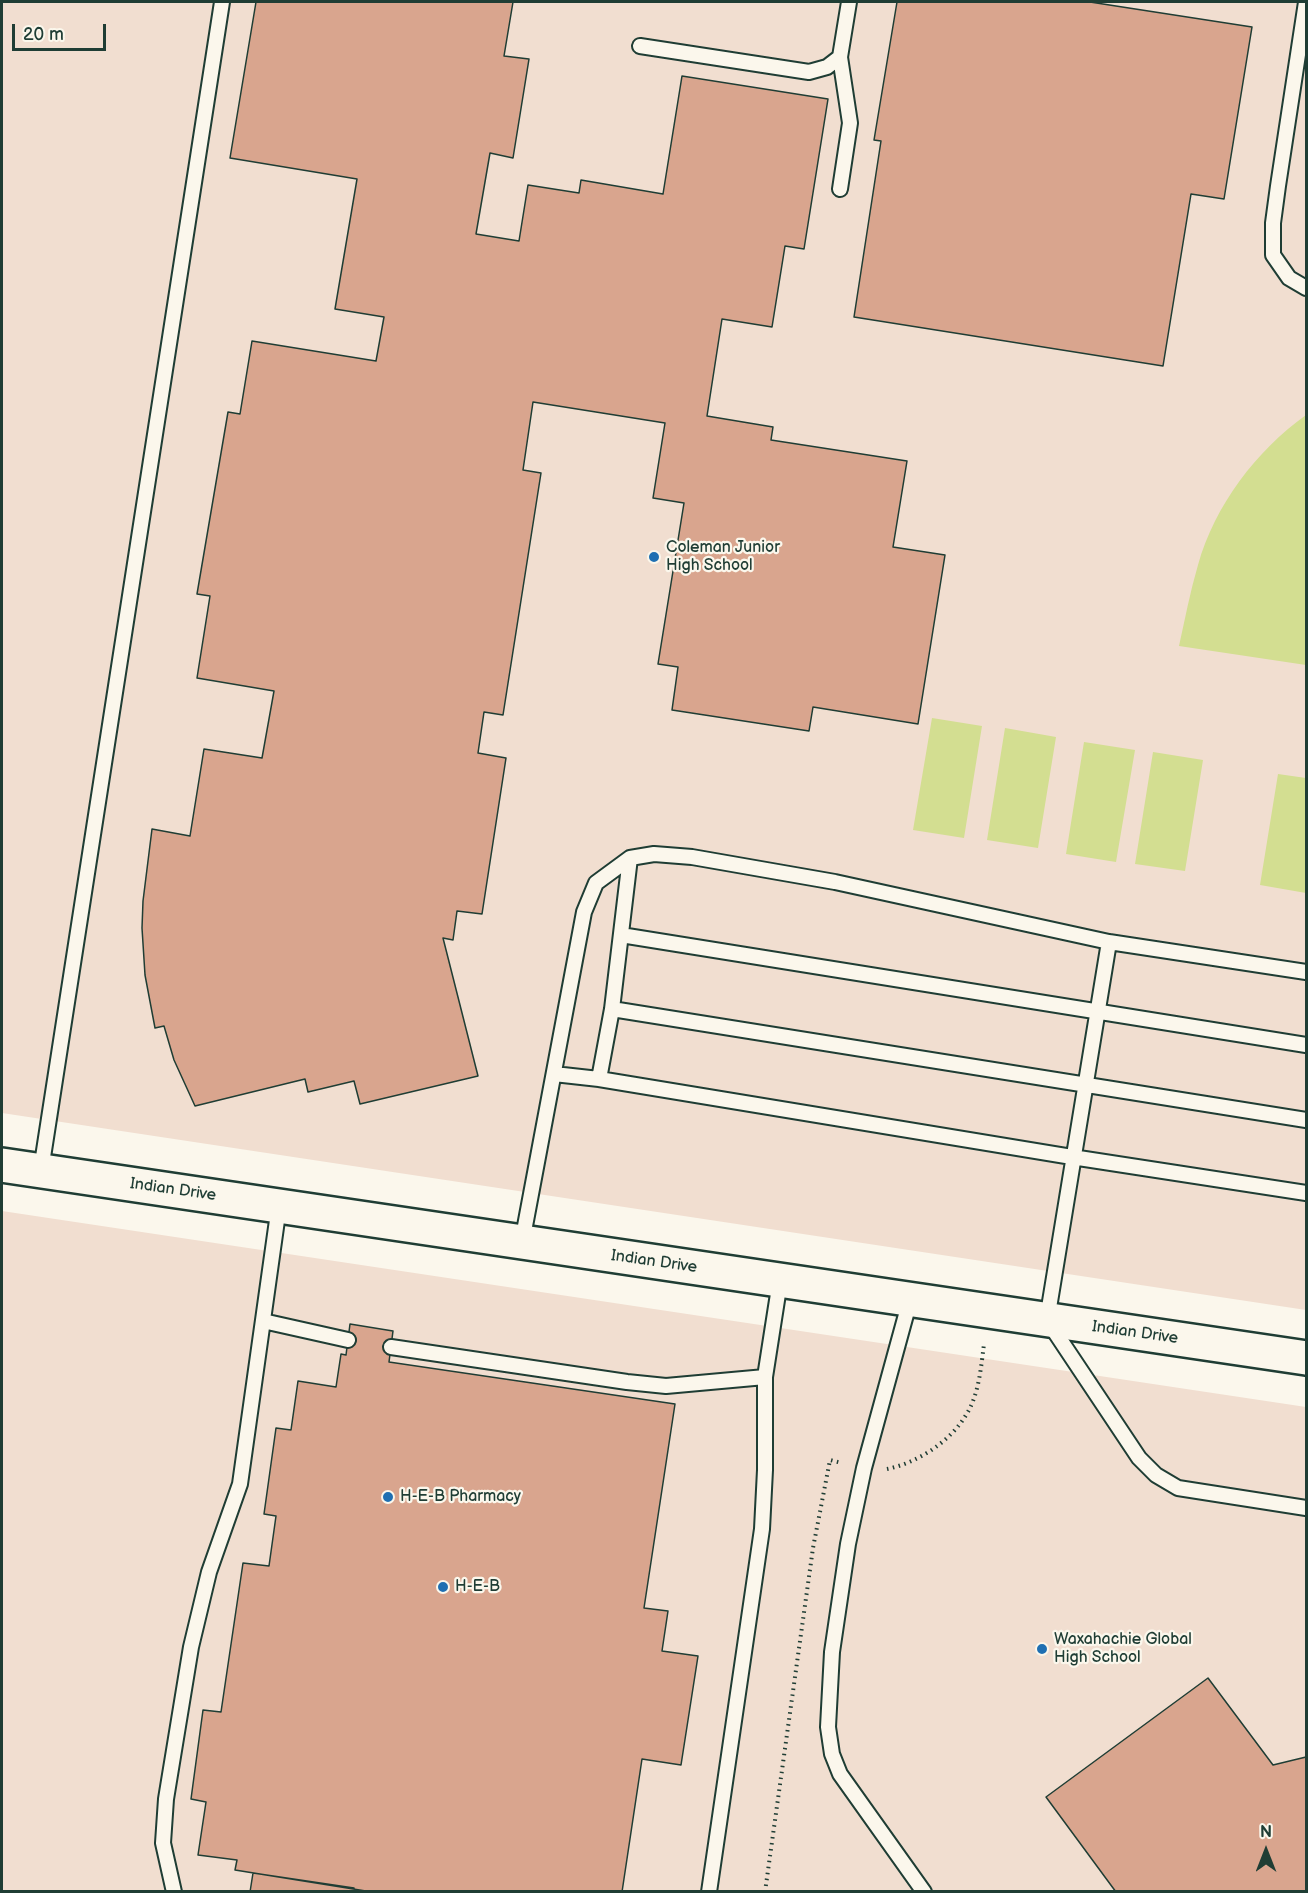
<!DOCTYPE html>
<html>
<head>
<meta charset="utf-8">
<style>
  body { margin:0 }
  #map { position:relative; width:1308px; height:1893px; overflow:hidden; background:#fbf7ec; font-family:"Balsamiq Sans",sans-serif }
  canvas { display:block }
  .frame { position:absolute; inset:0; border:3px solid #1f3d34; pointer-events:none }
  .north { position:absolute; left:1236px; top:1821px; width:60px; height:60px; -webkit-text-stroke:4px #fbf7ec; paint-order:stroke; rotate:0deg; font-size:16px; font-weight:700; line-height:24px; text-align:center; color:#1f3d34 }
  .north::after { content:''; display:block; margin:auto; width:21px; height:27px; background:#1f3d34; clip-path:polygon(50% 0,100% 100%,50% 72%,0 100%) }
  .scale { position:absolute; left:12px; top:24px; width:94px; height:27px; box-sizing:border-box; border:3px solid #1f3d34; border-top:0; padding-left:8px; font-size:18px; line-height:21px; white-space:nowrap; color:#1f3d34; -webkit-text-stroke:4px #fbf7ec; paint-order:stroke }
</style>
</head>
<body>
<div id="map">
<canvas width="1308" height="1893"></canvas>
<div class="frame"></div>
<div class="north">N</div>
<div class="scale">20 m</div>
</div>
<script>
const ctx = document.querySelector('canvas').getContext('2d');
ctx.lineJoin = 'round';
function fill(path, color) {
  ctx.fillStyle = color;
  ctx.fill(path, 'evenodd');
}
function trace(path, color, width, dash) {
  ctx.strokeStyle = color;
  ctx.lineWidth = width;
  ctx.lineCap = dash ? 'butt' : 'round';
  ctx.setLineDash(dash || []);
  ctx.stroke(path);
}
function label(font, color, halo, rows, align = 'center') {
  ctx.font = font + ' "Balsamiq Sans",sans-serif';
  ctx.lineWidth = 4.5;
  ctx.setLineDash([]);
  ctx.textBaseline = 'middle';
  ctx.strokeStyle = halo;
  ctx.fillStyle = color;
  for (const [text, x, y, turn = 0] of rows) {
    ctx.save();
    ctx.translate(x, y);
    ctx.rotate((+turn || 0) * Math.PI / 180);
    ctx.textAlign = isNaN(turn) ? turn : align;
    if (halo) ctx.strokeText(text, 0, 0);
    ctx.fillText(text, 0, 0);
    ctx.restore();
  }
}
const built = new Path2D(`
  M2,2H1306V1310L2,1113Z
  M2,1211L1306,1407V1891H2Z`);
const green = new Path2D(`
  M1306,415V665L1179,646C1185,619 1190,592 1198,565C1215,505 1256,451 1306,415Z
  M932,718L982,726L964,838L913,830Z
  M1005,728L1056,737L1038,848L987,840Z
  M1084,742L1135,750L1116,862L1066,854Z
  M1153,752L1203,760L1185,871L1135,864Z
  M1278,774L1306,778V893L1260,885Z`);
const building = new Path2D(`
  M256,2H513L504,56L529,59L513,158L490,153L476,234L519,241L528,185L579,193L581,180L663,194L682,76L828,99L804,249L785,246L772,327L722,319L707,416L773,427L771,440L907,461L893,547L945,555L918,724L813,707L809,731L672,710L678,667L658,664L684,503L653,498L665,423L533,402L523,470L541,473L503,715L484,712L478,753L506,758L482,914L457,911L453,940L443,938L478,1076L360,1104L354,1081L308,1092L305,1079L195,1106L174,1060L164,1026L155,1028L145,975L142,928L143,901L152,829L190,836L204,749L262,758L274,691L197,678L210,596L197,594L228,412L240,414L252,341L376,361L384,317L335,309L357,179L230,158Z
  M897,2H1090L1252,27L1224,199L1191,194L1163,366L854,317L881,141L874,140Z
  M350,1324L393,1331L389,1362L675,1404L644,1608L668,1611L662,1651L698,1656L681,1765L642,1759L622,1892H372L235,1870L237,1860L198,1855L206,1802L191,1799L203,1710L221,1712L243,1563L269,1566L276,1516L264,1514L276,1428L291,1430L298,1381L336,1387L341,1354L346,1355Z
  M1208,1678L1273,1765L1306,1757V1892H1116L1046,1797Z
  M253,1873L354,1888V1892H250Z`);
const path = new Path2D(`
  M887,1469C917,1463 950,1442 966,1415C979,1395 981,1367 984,1344
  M765,1892L813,1548L830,1460L842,1463`);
const lane = new Path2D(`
  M1306,2L1278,186L1273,223V255L1289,278L1306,288
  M640,46L809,72L827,67L840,57
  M840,189L850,123L840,57L849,2
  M621,935L1306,1045
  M1109,942L1047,1320L1139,1458L1156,1475L1178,1488L1306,1508
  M612,1009L1306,1120
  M554,1074L599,1079L1072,1157L1306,1193
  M599,1079L612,1009L630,858
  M41,1170L222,2
  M522,1242L584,912L596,883L630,858L654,854L692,857L835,882L1109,942L1306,972
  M910,1300L864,1468L848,1544L832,1652L828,1727L832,1754L840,1774L924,1892
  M263,1321L348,1340
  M391,1347L627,1382L666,1386L765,1377
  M174,1892L163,1843L166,1799L191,1647L209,1572L240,1484L279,1206
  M709,1892L762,1529L765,1470V1377L780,1281`);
const secondary = new Path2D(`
  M2,1165L1306,1358`);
const markers = [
  [654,557,6,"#1f6fb2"],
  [388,1497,6,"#1f6fb2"],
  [443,1587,6,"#1f6fb2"],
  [1042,1649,6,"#1f6fb2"]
];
const poiNames = [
  ["Coleman Junior",666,548],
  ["High School",666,566],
  ["H-E-B Pharmacy",400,1497],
  ["H-E-B",455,1587],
  ["Waxahachie Global",1054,1640],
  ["High School",1054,1658]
];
const streetNames = [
  ["Indian Drive",173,1190,8],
  ["Indian Drive",654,1262,8],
  ["Indian Drive",1135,1333,8]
];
fill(built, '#f1ded0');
fill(green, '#d3de91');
fill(building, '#d9a58e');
trace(building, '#1f3d34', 1.5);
trace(lane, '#1f3d34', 18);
trace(secondary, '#1f3d34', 38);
trace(path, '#1f3d34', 4, [1.5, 4.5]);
trace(lane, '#fbf7ec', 14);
trace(secondary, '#fbf7ec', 33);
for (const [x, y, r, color] of markers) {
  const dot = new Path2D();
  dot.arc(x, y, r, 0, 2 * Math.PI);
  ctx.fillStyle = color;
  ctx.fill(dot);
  trace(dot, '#fbf7ec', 2);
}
label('16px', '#1f3d34', '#fbf7ec', poiNames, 'left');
label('16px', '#1f3d34', '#fbf7ec', streetNames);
</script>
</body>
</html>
